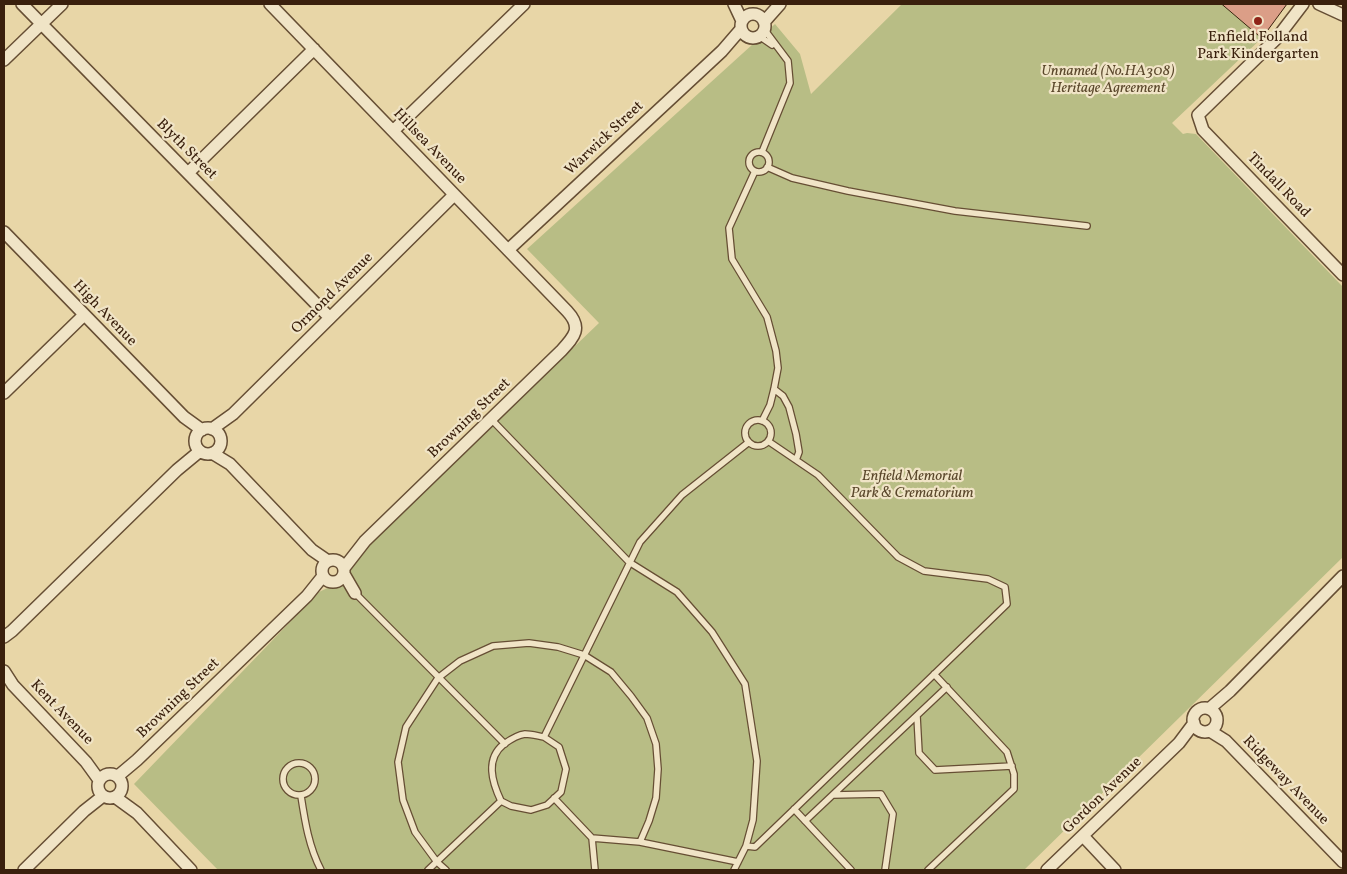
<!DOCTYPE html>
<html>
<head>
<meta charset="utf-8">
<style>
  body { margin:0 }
  #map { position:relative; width:1347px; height:874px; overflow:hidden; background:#e8d6a7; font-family:Vollkorn,serif }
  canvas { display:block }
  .frame { position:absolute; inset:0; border:5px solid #3a200d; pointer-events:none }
</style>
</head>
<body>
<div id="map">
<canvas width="1347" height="874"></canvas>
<div class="frame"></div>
</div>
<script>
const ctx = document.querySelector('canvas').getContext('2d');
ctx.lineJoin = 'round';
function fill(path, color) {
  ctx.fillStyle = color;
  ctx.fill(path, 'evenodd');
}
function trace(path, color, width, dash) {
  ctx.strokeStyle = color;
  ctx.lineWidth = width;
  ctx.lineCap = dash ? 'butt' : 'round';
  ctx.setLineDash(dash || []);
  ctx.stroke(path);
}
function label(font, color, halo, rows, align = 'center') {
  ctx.font = font + ' Vollkorn,serif';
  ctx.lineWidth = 4.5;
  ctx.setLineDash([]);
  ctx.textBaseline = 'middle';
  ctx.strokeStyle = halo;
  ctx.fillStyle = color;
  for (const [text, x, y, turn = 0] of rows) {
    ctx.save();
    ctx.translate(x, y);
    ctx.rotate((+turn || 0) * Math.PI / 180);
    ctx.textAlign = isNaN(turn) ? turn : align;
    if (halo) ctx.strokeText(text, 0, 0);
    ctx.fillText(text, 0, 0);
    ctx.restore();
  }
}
const green = new Path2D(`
  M902,4H1222L1262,38L1172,123L1183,134L1187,133L1196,134L1343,287V557L1024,870H218L134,784L319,592L346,579L360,552L599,323L527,249L775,24L800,54L811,94Z`);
const building = new Path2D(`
  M1222,4H1287L1262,38Z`);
const lane = new Path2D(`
  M759,36L772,45
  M749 162a10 10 0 1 1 20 0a10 10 0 1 1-20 0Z
  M762,152L790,83L788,61L764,29
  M767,167L792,178L848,191L955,211L1087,226
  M755,171L729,228L732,259L767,317L776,351L778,368L774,389L770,405L762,421
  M774,389L783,396L789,407L796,434L799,452L796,460
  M491,419L629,562L677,592L712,632L745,684L757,761L753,820L746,846L734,870
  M745 433a13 13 0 1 1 26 0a13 13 0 1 1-26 0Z
  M355,593L505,744
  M917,716L919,753L935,770L1012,766
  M544,737C538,736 531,734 525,734C517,735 511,739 504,744C485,759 492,782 501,801L511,806L531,810L547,805L561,792L566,769L559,747L544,737L640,542L682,495L749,442
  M283 779a16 16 0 1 1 32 0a16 16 0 1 1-32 0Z
  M833,795L881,794L893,814L885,870
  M301,796C305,822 309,847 321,870
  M554,798L592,838
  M794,809L851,870
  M805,821L947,687
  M746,846L755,847L1007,604L1005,587L988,579L924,571L898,557L818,475L768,441
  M428,870L501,801
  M446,870L437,862L415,832L403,800L398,762L406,727L438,678L460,661L493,646L529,643L558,647L584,655L611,672L631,696L647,718L656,744L658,769L656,798L649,821L640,842
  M595,870L592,838L640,842L738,862
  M928,870L1014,789V774L1007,752L934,674`);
const street = new Path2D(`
  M22,4L330,318
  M270,4L567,311C583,328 574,337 561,351L365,541L344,568
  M734,4L742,21
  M1303,4L1277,38L1198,115L1203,130L1343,275
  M1319,4L1343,15
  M741 26a12 12 0 1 1 24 0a12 12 0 1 1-24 0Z
  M764,22L780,4
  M4,60L62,4
  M393,131L524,4
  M188,173L314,49
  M4,232L184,417L202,430
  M508,250L722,51L741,29
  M4,393L84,315
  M195 441a13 13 0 1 1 26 0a13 13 0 1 1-26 0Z
  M212,429L233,414L454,195
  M212,453L230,464L312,550L328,561
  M322 571a11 11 0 1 1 22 0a11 11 0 1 1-22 0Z
  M344,574L355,593
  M4,637L12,631L177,470L200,451
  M4,671L13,685L86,762L99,780
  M1193 720a12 12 0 1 1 24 0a12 12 0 1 1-24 0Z
  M1209,709L1230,691L1343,576
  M1210,731L1226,741L1343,862
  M98 786a12 12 0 1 1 24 0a12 12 0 1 1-24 0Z
  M118,776L137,760L307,596L323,576
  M115,797L137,813L191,870
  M1083,836L1115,870
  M24,870L84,811L103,796
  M1047,870L1179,743L1194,723`);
const markers = [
  [1258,21,5,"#8f2418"]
];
const poiNames = [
  ["Enfield Folland",1258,38],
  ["Park Kindergarten",1258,55]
];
const parkNames = [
  ["Unnamed (No.HA308)",1108,72],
  ["Heritage Agreement",1108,89],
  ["Enfield Memorial",912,477],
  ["Park & Crematorium",912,494]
];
const streetNames = [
  ["Warwick Street",605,139,-43],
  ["Hillsea Avenue",429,147,46],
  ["Blyth Street",186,150,45],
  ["Tindall Road",1278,186,46],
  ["Ormond Avenue",333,294,-45],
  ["High Avenue",104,314,46],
  ["Browning Street",470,419,-44],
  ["Browning Street",179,699,-44],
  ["Kent Avenue",61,713,46],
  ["Ridgeway Avenue",1285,781,46],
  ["Gordon Avenue",1103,796,-44]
];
fill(green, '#b8bd85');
fill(building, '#db9e87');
trace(building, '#3a200d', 1);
trace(lane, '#664e34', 8);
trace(street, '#664e34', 14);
trace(lane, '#f0e4c6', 5.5);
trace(street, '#f0e4c6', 11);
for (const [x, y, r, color] of markers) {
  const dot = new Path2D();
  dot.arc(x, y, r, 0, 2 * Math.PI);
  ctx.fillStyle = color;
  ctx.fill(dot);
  trace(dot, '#f0e4c6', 2);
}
label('15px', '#3a200d', '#f0e4c6', poiNames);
label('italic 15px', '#5a472b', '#f0e4c6', parkNames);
label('15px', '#3a200d', '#f0e4c6', streetNames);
</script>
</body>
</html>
